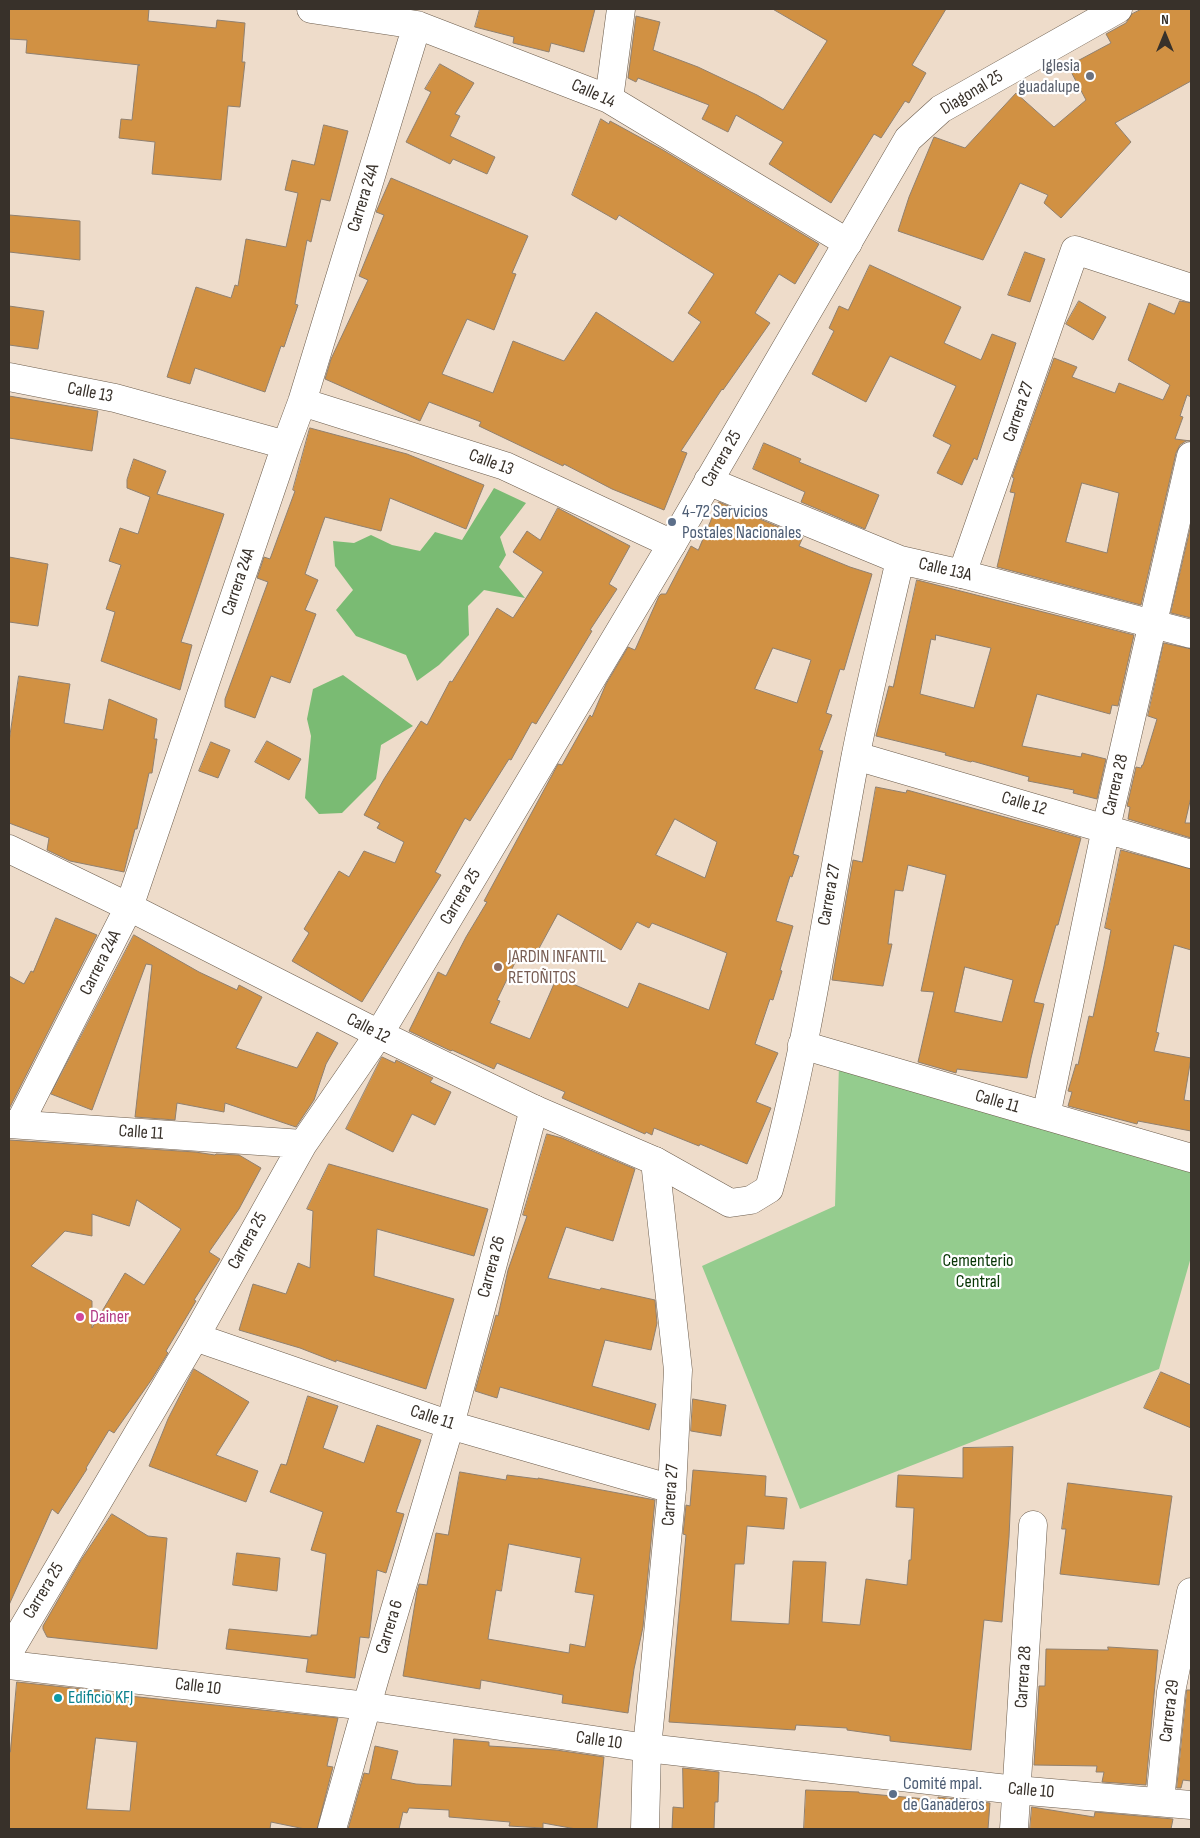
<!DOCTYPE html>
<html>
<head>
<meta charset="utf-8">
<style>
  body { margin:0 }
  #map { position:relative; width:1200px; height:1838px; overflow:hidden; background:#eedcca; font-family:"Sofia Sans Condensed",sans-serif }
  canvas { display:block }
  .frame { position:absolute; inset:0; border:10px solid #38312a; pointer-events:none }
  .north { position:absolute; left:1140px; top:10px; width:50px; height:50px; -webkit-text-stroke:4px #fff; paint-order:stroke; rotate:0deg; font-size:14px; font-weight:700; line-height:20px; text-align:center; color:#38312a }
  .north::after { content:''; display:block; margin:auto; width:18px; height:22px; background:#38312a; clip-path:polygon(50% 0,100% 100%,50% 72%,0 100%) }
</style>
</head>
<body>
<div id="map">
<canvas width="1200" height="1838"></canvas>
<div class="frame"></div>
<div class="north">N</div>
</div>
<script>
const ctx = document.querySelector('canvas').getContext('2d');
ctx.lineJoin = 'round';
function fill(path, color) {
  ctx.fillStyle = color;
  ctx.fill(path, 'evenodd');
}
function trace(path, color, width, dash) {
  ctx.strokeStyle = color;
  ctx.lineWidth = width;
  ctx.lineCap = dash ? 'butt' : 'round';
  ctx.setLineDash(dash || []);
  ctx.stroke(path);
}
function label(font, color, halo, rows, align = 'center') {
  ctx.font = font + ' "Sofia Sans Condensed",sans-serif';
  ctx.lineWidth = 4.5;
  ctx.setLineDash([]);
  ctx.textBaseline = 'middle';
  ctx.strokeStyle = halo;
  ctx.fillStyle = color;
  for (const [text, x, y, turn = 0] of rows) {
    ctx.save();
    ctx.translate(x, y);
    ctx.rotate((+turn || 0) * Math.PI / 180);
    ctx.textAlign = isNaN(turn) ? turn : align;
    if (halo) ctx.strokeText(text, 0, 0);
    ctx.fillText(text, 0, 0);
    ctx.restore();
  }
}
const green = new Path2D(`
  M839,1064L1191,1172V1257L1159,1369L800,1509L702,1266L835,1206Z`);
const forest = new Path2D(`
  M494,488L526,503L500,537L506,555L499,567L525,598L484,590L468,606L469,635L439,665L417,681L406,655L356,636L336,610L353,590L335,566L333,541L354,543L371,535L392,545L420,551L435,532L462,540Z
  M343,675L413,726L381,745L376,779L342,813L319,814L305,798L311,736L307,719L313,689Z`);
const building = new Path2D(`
  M9,9H149L148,21L216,28L217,20L245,23L242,62H245L240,107L228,106L221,180L152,174L155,142L119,138L121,119L132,120L138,65H140L26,53L27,40L9,39Z
  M480,9H595L584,52L551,43L549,52L513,43L514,37L475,27Z
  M773,9H946L912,65L926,73L909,103L905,101L881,138L874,134L831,203L769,164L783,142L736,115L728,132L702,119L709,105L638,78L636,82L628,78L636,16L660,22L653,50L698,67L757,95L783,110L827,41Z
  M1142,9H1191V81L1115,123L1131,142L1061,218L1044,203L1048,195L1020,183L983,260L898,231L909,197L934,137L965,148L1016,93L1054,127L1086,100L1068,66L1111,43L1106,34L1126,23L1132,14Z
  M440,64L474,83L455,114L460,116L450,136L495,157L487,174L453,159L450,164L406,142L431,92L425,89Z
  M601,119L609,124L610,121L663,150L819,244L795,284L779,274L755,313L770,323L723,390L722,389L681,451L687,453L664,510L612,489L564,464L563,466L479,426L481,422L429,402L420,421L325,379L331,359L368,280L359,276L384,215L376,212L391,178L528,236L512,273L516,274L494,330L467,319L442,374L493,393L513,341L564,361L596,312L673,362L701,322L688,313L714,274L619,215L616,220L572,195Z
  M324,125L348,131L330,201L321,199L311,242L307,240L295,304L298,305L284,347L281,346L265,392L195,368L190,384L167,377L196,287L231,298L235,285L238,286L246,239L286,247L298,193L285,190L292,160L314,165Z
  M9,215L80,221V260L9,252Z
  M1025,252L1045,259L1030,302L1008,295Z
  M870,265L961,307L944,343L981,360L992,334L1016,343L977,460L974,458L962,485L937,473L951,445L933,436L956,386L890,356L866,402L812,374L834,331L829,328L839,306L848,310Z
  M1079,301L1106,317L1093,340L1066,324Z
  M1180,301L1191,303V397L1187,395L1180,416L1183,417L1175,439L1191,441H1186L1180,445L1176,453L1141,605L997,567L1015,493L1010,492L1014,478L1012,477L1054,358L1077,367L1072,377L1115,393L1119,383L1163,400L1170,385L1128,360L1149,303L1174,314ZM1082,483L1119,493L1107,553L1066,542Z
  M9,306L44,311L38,349L9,345Z
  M9,396L98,411L92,451L9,438Z
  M310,428L407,454L484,485L466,529L390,498L381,531L325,517L305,574L318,580L305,610L316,614L290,683L271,676L255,718L225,707V699L268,582L257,578L264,557L270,559L295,491L293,490Z
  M764,443L801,459L799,462L879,495L865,529L801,502L805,492L753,469Z
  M134,459L166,471L157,494L224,514L181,642L192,645L180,690L101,661L115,612L106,609L121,565L109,561L120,528L138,534L150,497L127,488V480Z
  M719,502L803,537L799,546L850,567L872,574L844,670L840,669L826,713L832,715L819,750L823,751L793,854L799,856L792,877L790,876L776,921L793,926L780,970L782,971L773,1000L770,999L755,1044L778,1053L756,1102L771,1108L747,1164L700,1144L699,1146L654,1128L652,1135L646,1132L645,1134L562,1098L565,1092L497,1063L494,1069L452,1050L451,1051L409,1031L438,972L446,976L466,937L487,902L484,901L558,764L562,765L590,715L592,717L606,684L628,647L635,650L659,596L661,594H666L691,546L698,550ZM773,648L811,660L797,703L755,689ZM675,819L717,842L705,878L656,855ZM558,914L621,950L637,922L649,928L652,923L727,953L709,1010L639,983L628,1008L557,977L530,1039L490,1023L500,1001L497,1000L522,948L535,955Z
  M558,508L630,546L609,584L617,589L590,630L592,631L536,724L532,722L511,760L509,759L470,821L465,818L435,872L441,875L362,1002L292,961L309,933L304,929L339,871L349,877L364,851L395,863L404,842L377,828L380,823L364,815L384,779L421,721L427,725L450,681L452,682L497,608L513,618L543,572L513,552L527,531L540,540Z
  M1191,525V618L1171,613Z
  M9,557L48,564L38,626L9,622Z
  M917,580L1134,635L1118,706L1112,705L1110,714L1037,694L1022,746L1081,757L1082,753L1106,759L1097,799L1073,793L1074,790L1028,781L1029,777L972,761L971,762L945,755L946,753L876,736L889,686L893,687ZM936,635L991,648L974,708L920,694L931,639L935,640Z
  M1164,643L1191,649V797L1185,823H1191V838L1128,819L1130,807L1127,806L1136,767L1141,768L1142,765H1143L1157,719L1148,716Z
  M19,676L70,684L64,723L103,730L109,699L157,719L154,739H157L152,773H149L137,829H135L124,872L70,861L47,850L49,838L9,823V742Z
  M267,741L301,759L289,780L255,762Z
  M211,742L230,750L218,778L199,771Z
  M876,787L906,793L907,790L1081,838L1058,925H1056L1034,1002L1044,1004L1031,1058L1027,1078L957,1069L956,1073L918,1062L934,992L921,991L946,875L908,865L903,891L895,890L888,944H892L883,986L832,980L853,860L862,862ZM965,967L1013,980L1002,1022L955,1012Z
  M1121,850L1191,869V950L1174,945L1156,1032L1159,1033L1154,1051L1191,1058L1184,1100L1191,1101V1131L1138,1121L1137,1124L1068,1106L1072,1092L1068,1091L1076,1064L1078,1065L1089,1016L1093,1017L1104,966L1111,930L1105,928Z
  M56,918L97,935L9,1109V976L24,984L31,971L33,972Z
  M134,935L199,972L237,990L239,985L262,997L236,1048L297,1068L317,1032L338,1043L326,1064L314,1100L296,1127L225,1103L224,1112L177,1103L175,1120L135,1117L152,965L146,964L92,1110L51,1094Z
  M382,1057L395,1063L396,1060L433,1078L430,1082L451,1092L435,1125L412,1114L393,1152L346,1129Z
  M547,1134L562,1138L635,1169L613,1241L566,1227L548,1278L600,1290L601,1288L655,1300L657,1323L651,1350L605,1340L592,1386L656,1404L649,1430L500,1387L497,1398L475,1391L496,1315L498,1316L508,1270L527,1216L523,1215Z
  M9,1140L195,1152L215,1155L216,1154L239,1155L261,1168L239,1209L209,1252L220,1259L194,1300L196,1301L166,1351L168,1353L152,1379L114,1433L109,1430L86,1468L87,1469L58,1514L52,1509L9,1605ZM137,1200L181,1229L144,1285L125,1273L92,1328V1301L31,1266L65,1231L92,1236V1214L129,1226Z
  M329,1164L488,1209L474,1256L377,1229L374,1276L454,1299L426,1389L336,1360V1362L300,1348L239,1330L253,1284L286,1294L298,1263L310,1268L313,1211L307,1209Z
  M194,1369L249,1402L216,1455L258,1471L246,1502L149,1466L168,1419Z
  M1161,1372L1191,1385V1428L1144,1408Z
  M308,1396L338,1406L323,1448L364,1463L377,1425L421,1440L396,1512L404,1514L386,1573L377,1570L369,1638L360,1637L355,1678L306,1672L308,1659L226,1649L229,1629L311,1637V1635H317L326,1554L311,1550L323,1512L270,1492L281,1464L286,1465Z
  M693,1399L726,1405L721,1436L691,1431Z
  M1013,1447L1009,1537L1002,1622L984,1620L971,1750L890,1741V1736L847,1730V1728L796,1725L795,1730L669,1722L686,1535L683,1534L686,1505L690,1506L693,1470L766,1476L765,1496L787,1498L784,1529L747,1526L744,1564H735L731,1621L789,1624L793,1561L826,1562L822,1622L860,1625L866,1579L907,1585L909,1560H911L914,1508L896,1507L898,1475L963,1478V1448Z
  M460,1472L506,1480L507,1475L538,1479V1478L655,1500L643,1627L634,1669L628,1713L562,1703L563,1695L481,1680L480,1689L403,1676L417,1591L419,1584L427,1585L436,1533L448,1535ZM509,1544L581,1558L575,1592L594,1595L585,1647L570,1644L569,1653L488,1639L496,1590L501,1591Z
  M1068,1483L1172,1496L1159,1585L1060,1574L1066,1529H1062Z
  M112,1514L148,1536L167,1538L157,1649L47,1637L43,1629V1626L81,1560Z
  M237,1553L280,1558L277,1591L233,1585Z
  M1108,1647L1158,1650L1146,1785L1102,1782L1104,1772H1096L1097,1766L1034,1765L1039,1686H1045L1046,1649L1108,1650Z
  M17,1682L101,1691V1693L338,1718L327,1766L333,1767L317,1829H305L271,1822L270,1829H9V1752H10ZM96,1738L137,1742L130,1811L87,1809Z
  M1187,1690H1191V1781L1183,1780L1181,1788H1177Z
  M454,1739L489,1742V1746L556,1750L604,1757L597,1829H576L543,1823V1828L509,1826L510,1822L449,1817V1810L409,1808L407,1813L403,1812L399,1829H348L364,1773L369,1774L375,1746L398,1751L391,1779L416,1784L451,1786Z
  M683,1768L719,1772L718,1802H715L714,1829H672L673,1807L683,1808Z
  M806,1790L859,1792V1793L938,1800V1797L990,1803L988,1829H804Z
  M1032,1807L1094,1817L1095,1812L1173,1819L1171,1829H1030Z`);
const street = new Path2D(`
  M311,9L417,25L609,99L848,243
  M609,99L621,9
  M9,377L115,398L286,445
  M302,402L505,466L672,544
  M962,574L1075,250L1191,288
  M856,756L1191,854
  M802,1045L1191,1158
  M1046,1116L1106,828L1191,456
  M19,1124L129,907L286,445L302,402L417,25
  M195,1337L450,1425L672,1489
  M1160,1801L1171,1692L1191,1592
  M332,1829L375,1677L450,1425L534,1109
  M645,1829L647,1748L672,1489L678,1370L655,1161
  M1014,1829L1033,1525`);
const secondary = new Path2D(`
  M708,481L900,560L962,574L1191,634
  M9,849L129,907L379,1034L534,1109L655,1161L730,1203L751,1200L769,1189C808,1049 828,902 855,759C868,692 885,626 900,560
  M9,1124L303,1144
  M9,1652L195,1337L303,1144L379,1034L672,544L908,139L941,109L1118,9
  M9,1665L367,1706L647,1748L1016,1790L1191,1805`);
const markers = [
  [1090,76,5,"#6b7280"],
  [672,522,5,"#5c6f8a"],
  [498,967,5,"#8d6e63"],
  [80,1317,5,"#d1479c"],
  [58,1698,5,"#0f9aa8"],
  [893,1794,5,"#5c6f8a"]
];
const worshipNames = [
  ["Iglesia",1080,66],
  ["guadalupe",1080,87]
];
const streetNames = [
  ["Diagonal 25",972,93,-31],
  ["Calle 14",593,94,24],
  ["Carrera 24A",364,198,-73],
  ["Calle 13",90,393,11],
  ["Carrera 27",1019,412,-71],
  ["Carrera 25",722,459,-60],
  ["Calle 13",491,463,20],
  ["Calle 13A",945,570,13],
  ["Carrera 24A",239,582,-71],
  ["Carrera 28",1116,785,-77],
  ["Calle 12",1024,804,16],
  ["Carrera 27",830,895,-80],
  ["Carrera 25",461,897,-59],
  ["Carrera 24A",101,963,-63],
  ["Calle 12",368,1029,27],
  ["Calle 11",997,1102,16],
  ["Calle 11",141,1133,4],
  ["Carrera 25",248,1241,-61],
  ["Carrera 26",492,1267,-75],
  ["Calle 11",432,1418,18],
  ["Carrera 27",671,1495,-86],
  ["Carrera 25",44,1591,-59],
  ["Carrera 6",390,1627,-73],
  ["Carrera 28",1024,1677,-86],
  ["Calle 10",198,1687,7],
  ["Carrera 29",1170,1711,-83],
  ["Calle 10",599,1741,8],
  ["Calle 10",1031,1791,5]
];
const serviceNames = [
  ["4-72 Servicios",682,512],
  ["Postales Nacionales",682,533],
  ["Comité mpal.",903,1784],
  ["de Ganaderos",903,1805]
];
const educationNames = [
  ["JARDIN INFANTIL",508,957],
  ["RETOÑITOS",508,978]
];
const parkNames = [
  ["Cementerio",978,1261],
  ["Central",978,1282]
];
const hotelNames = [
  ["Dainer",90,1317]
];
const cultureNames = [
  ["Edificio KFJ",68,1698]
];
fill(green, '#94cc8e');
fill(forest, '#7abb73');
fill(building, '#d19143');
trace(building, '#90806f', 1);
trace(street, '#6c5d4d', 29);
trace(secondary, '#6c5d4d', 29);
trace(street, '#fff', 28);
trace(secondary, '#fff', 28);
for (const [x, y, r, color] of markers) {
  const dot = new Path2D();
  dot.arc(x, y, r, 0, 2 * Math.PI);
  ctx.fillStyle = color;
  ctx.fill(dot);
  trace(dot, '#fff', 2);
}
label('18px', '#5b616d', '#fff', worshipNames, 'right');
label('18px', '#38312a', '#fff', streetNames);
label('18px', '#4e5e75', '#fff', serviceNames, 'left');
label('18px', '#785e54', '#fff', educationNames, 'left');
label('18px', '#083605', '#fff', parkNames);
label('18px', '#b23c85', '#fff', hotelNames, 'left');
label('18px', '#0d838f', '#fff', cultureNames, 'left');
</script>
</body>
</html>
